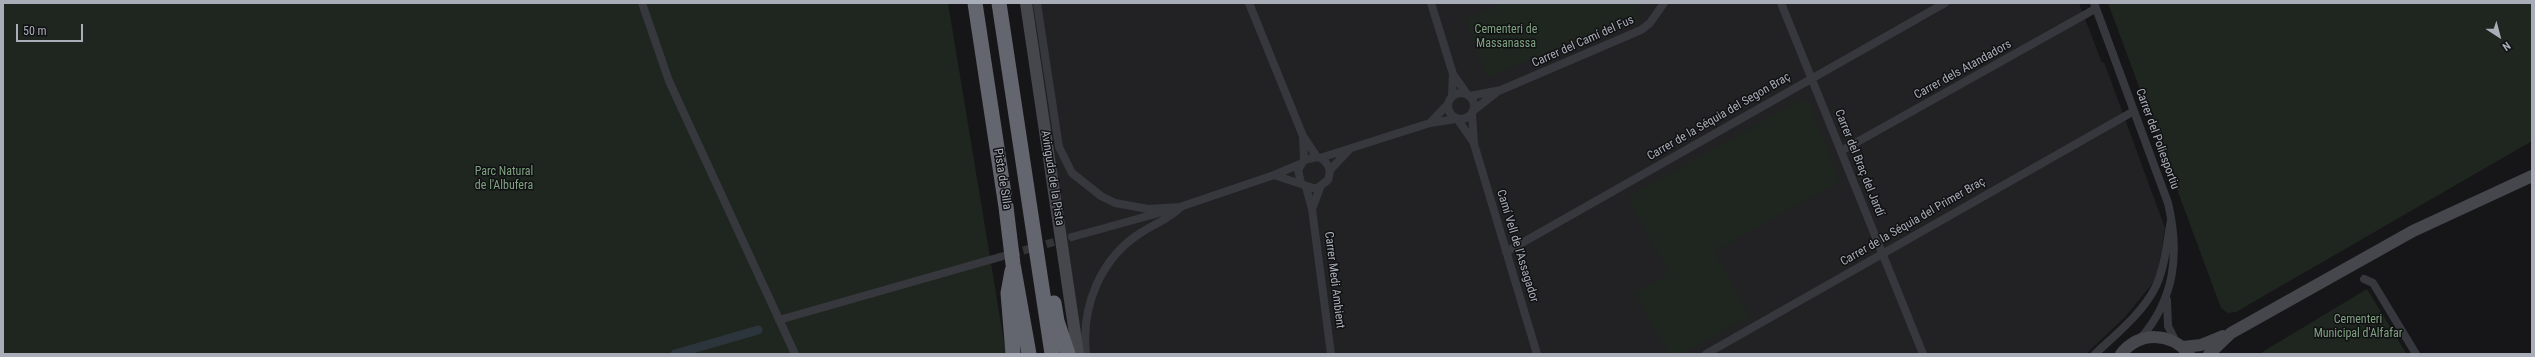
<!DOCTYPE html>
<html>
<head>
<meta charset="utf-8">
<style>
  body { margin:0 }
  #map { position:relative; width:2535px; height:357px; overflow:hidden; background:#161618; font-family:"Roboto Condensed",sans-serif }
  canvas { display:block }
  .frame { position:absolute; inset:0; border:4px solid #a8adb8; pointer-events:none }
  .north { position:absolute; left:2479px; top:16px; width:40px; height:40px; -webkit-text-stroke:3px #111113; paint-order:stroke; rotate:144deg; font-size:11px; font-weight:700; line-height:16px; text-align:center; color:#a8adb8 }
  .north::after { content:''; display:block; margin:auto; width:14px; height:18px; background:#a8adb8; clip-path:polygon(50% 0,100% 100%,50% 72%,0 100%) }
  .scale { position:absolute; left:16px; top:24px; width:67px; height:18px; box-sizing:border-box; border:2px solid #a8adb8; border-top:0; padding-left:5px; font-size:12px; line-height:14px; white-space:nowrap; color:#a8adb8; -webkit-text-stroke:3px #111113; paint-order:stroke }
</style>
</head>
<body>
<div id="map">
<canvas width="2535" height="357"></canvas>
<div class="frame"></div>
<div class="north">N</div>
<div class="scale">50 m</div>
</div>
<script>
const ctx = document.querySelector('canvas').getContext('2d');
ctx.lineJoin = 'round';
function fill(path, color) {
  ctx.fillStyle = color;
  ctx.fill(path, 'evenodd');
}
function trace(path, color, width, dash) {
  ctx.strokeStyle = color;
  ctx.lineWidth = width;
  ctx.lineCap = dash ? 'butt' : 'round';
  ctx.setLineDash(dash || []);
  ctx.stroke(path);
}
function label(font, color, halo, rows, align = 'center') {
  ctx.font = font + ' "Roboto Condensed",sans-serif';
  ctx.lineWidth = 3;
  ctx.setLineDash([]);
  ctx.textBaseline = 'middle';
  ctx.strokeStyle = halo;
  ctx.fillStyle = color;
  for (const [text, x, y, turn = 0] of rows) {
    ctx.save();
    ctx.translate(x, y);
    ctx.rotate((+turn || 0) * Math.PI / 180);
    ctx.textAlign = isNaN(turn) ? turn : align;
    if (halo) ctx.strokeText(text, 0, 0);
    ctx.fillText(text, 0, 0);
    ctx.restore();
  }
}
const built = new Path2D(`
  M1031,3H2079L2102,63L2104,62L2165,228L2157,278L2125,317L2086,354H1083Z`);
const green = new Path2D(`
  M3,3H948L1006,354H3Z
  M1507,3H1635L1640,19L1636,23L1562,55L1559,49L1487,77L1465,19Z
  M2108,3H2532V141L2236,312L2228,313L2221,308Z
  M1801,100L1809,104L1840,181L1714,252L1750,316L1682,354H1669L1634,293L1669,273L1628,197Z
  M2367,289L2406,353L2259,354Z`);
const canal = new Path2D(`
  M675,354L758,330`);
const streetTunnel = new Path2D(`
  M1000,257L1072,237`);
const street = new Path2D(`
  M642,3L669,81L795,354
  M1037,3L1059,147L1072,173L1101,196L1115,203L1148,209L1181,207
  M1249,3L1303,136L1317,157
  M1431,3L1453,74L1467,94
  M1781,3L1923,354
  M2094,3L2168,203C2180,254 2175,299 2140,339
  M1448 106a13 13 0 1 1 26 0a13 13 0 1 1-26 0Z
  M1452,96L1453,74
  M1470,96L1501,90L1641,30L1650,23L1664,3
  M1474,110L1497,92
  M1472,114L1474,144L1537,354
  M1458,120L1474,143
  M1430,123L1448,104
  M1303,136L1304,160
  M1841,151L2095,9
  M1320,158L1430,123L1456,119
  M1330,170L1348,151
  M1274,175L1316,189L1328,180C1332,170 1328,160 1317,157L1304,160L1298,170L1301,183
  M1306,187L1312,209L1331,354
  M1177,208L1274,175L1300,164
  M1312,209L1320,188
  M1072,237L1166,211
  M1506,252L1945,3
  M2364,279L2373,283L2416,354
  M2167,300L2168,326L2176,342
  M779,320L1000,257
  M1086,354C1081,307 1100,258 1142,232C1156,223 1169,219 1181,207
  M1706,354L2134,111
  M2095,354C2116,334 2143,313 2156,286C2165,266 2167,242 2171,220`);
const secondary = new Path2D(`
  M1026,3L1078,354
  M2183,347L2201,345L2223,336
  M2121,354C2140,331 2170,332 2189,354
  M2209,354L2231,333L2413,231L2532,176`);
const highway = new Path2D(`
  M975,3L1006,207L1013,264L1029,354
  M999,3L1052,354
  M1012,271L1008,293L1013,354
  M1054,303L1057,321L1068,354`);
const parkNames = [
  ["Cementeri de",1506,30],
  ["Massanassa",1506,44],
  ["Parc Natural",504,172],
  ["de l'Albufera",504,186],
  ["Cementeri",2358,320],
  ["Municipal d'Alfafar",2358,334]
];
const streetNames = [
  ["Carrer del Camí del Fus",1583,42,-24],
  ["Carrer dels Atandadors",1963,70,-29],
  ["Carrer de la Séquia del Segon Braç",1719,117,-30],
  ["Carrer del Poliesportiu",2157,139,70],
  ["Carrer del Braç del Jardí",1859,163,68],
  ["Avinguda de la Pista",1052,178,81],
  ["Pista de Silla",1002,179,81],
  ["Carrer de la Séquia del Primer Braç",1913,222,-30],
  ["Camí Vell de l'Assagador",1517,246,73],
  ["Carrer Medi Ambient",1334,280,83]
];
fill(built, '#222225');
fill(green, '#1e261f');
trace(canal, '#2c353c', 9);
trace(streetTunnel, '#333438', 8, [8, 4]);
trace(street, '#37383d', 8);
trace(secondary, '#45474d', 12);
trace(highway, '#63666e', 15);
label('12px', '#7fa381', '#111113', parkNames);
label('12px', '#a8adb8', '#111113', streetNames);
</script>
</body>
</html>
